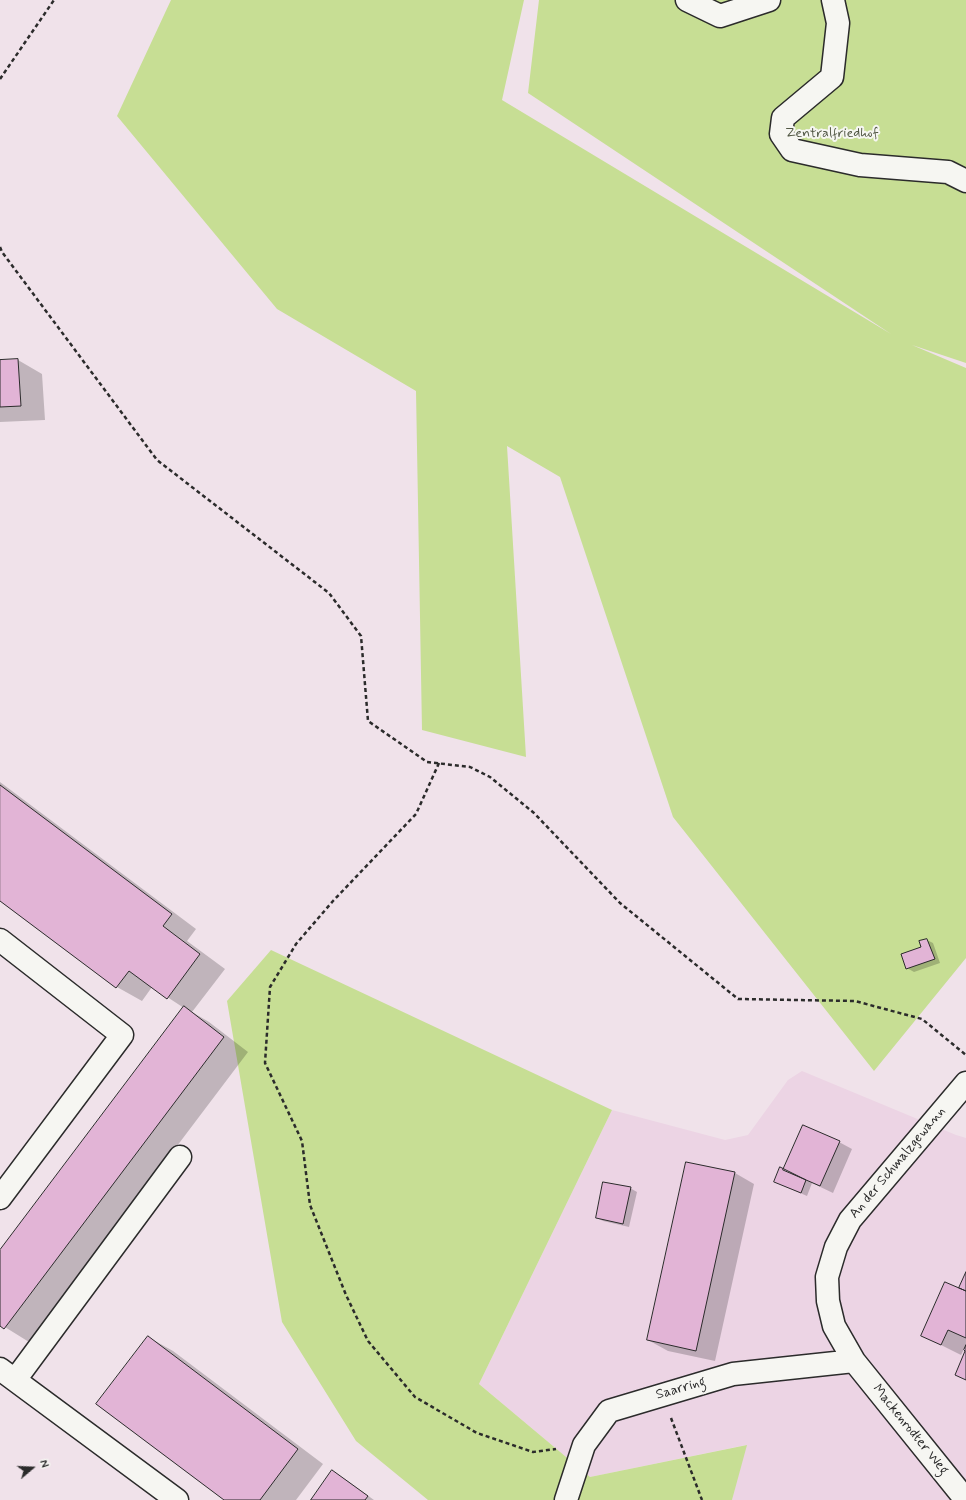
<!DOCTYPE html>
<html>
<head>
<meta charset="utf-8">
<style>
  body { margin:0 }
  #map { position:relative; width:966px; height:1500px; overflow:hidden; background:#f0e2ea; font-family:Mynerve,sans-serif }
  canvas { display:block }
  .north { position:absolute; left:12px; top:1448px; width:40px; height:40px; -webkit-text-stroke:3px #f6f6f2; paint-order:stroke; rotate:71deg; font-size:11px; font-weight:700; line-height:16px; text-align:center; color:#2b2b2b }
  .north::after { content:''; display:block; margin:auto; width:14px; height:18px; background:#2b2b2b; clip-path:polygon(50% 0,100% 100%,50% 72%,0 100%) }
</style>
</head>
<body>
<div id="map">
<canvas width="966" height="1500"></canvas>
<div class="north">N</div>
</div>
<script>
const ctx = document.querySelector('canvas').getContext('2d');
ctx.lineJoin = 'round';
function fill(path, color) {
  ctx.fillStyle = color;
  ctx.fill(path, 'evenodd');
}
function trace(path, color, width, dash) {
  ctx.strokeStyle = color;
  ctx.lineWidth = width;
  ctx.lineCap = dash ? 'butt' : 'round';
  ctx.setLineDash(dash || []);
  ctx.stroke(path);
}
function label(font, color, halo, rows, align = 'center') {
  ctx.font = font + ' Mynerve,sans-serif';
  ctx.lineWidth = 4;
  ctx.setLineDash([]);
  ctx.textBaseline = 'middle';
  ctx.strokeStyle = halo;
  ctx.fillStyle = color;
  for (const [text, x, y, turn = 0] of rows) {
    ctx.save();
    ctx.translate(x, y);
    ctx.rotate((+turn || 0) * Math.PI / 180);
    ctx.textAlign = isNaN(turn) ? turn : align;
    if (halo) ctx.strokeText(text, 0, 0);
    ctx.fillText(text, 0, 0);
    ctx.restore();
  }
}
const built = new Path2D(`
  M802,1071L956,1135L966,1138V1500H732L746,1445L590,1477L479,1384L612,1110L725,1140L748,1135L788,1080Z`);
const green = new Path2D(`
  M171,0H524L502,100L891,334L528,93L539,0H966V363L912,345L966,368V958L874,1071L673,817L560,477L507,446L526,757L422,730L416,391L277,309L117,116Z
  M271,950L612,1110L479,1384L590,1477L747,1445L732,1500H428L356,1441L282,1322L227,1001Z`);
const shadow = new Path2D(`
  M18,360L42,374L45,420L0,422V361Z
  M0,782L196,929L187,941L225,969L192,1012L209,1022L248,1052L29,1342L0,1324V1251L184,1008L152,987L142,1001L117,987L0,900Z
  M927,940L933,943L940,963L914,972L907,968Z
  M839,1142L852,1149L833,1193L812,1183L807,1196L782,1185L789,1173Z
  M735,1173L754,1184L715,1361L668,1351L648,1340Z
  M630,1188L637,1192L629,1227L603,1221L597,1218Z
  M966,1274V1350L964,1349L961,1355L923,1336L964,1291Z
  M148,1337L173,1351L323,1464L296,1500H226Z
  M333,1472L345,1479L374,1500H312Z`);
const building = new Path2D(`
  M18,359L21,406L0,407V360Z
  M0,785L172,914L163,926L200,954L167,999L129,971L116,988L0,901Z
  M927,939L935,959L906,969L901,954L921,947L919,941Z
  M184,1006L224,1037L4,1329L0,1326V1250Z
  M803,1125L840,1141L820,1186L783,1170Z
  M686,1162L735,1172L696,1351L647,1340Z
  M780,1167L806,1180L801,1193L774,1182Z
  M603,1182L631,1187L623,1224L596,1218Z
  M966,1272V1291L959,1288Z
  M945,1282L966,1291V1338L948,1330L941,1345L921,1336Z
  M148,1336L298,1449L260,1500H224L96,1404Z
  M966,1345V1380L955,1375L965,1351L964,1350Z
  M332,1470L368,1496L365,1500H311Z`);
const path = new Path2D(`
  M0,79L54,0
  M0,247L2,252L157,460L329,593L361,636L368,721L427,762L470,767L490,777L534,813L620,903L738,999L855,1001L922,1019L966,1055
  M439,763L416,814L333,901L296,944L270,987L265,1063L302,1141L310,1205L346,1295L368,1341L415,1397L477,1433L533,1452L556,1449
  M671,1418L702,1500`);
const minor = new Path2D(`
  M687,0L720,16L769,0
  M833,0L838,23L832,77L783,118L781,134L792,150L860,165L948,172L966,181
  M0,940L122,1035L0,1198
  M0,1369L177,1500
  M15,1380L180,1157
  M566,1500L584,1445L609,1411L733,1374L854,1361
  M966,1500L854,1361L834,1326L828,1301L827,1277L836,1247L850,1220L966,1083`);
const parkNames = [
  ["Zentralfriedhof",832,134]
];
const streetNames = [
  ["An der Schmalzgewann",898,1163,-50],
  ["Saarring",681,1389,-16],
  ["Mackenrodter Weg",910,1430,51]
];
fill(built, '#ecd4e4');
fill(green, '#c7de94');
fill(shadow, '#0003');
fill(building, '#e2b4d6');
trace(building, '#2b2b2b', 1);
trace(minor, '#2b2b2b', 25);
trace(path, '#2b2b2b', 2.5, [4, 3]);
trace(minor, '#f6f6f2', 22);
label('14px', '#525845', '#f6f6f2', parkNames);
label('14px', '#2b2b2b', '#f6f6f2', streetNames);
</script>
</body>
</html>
